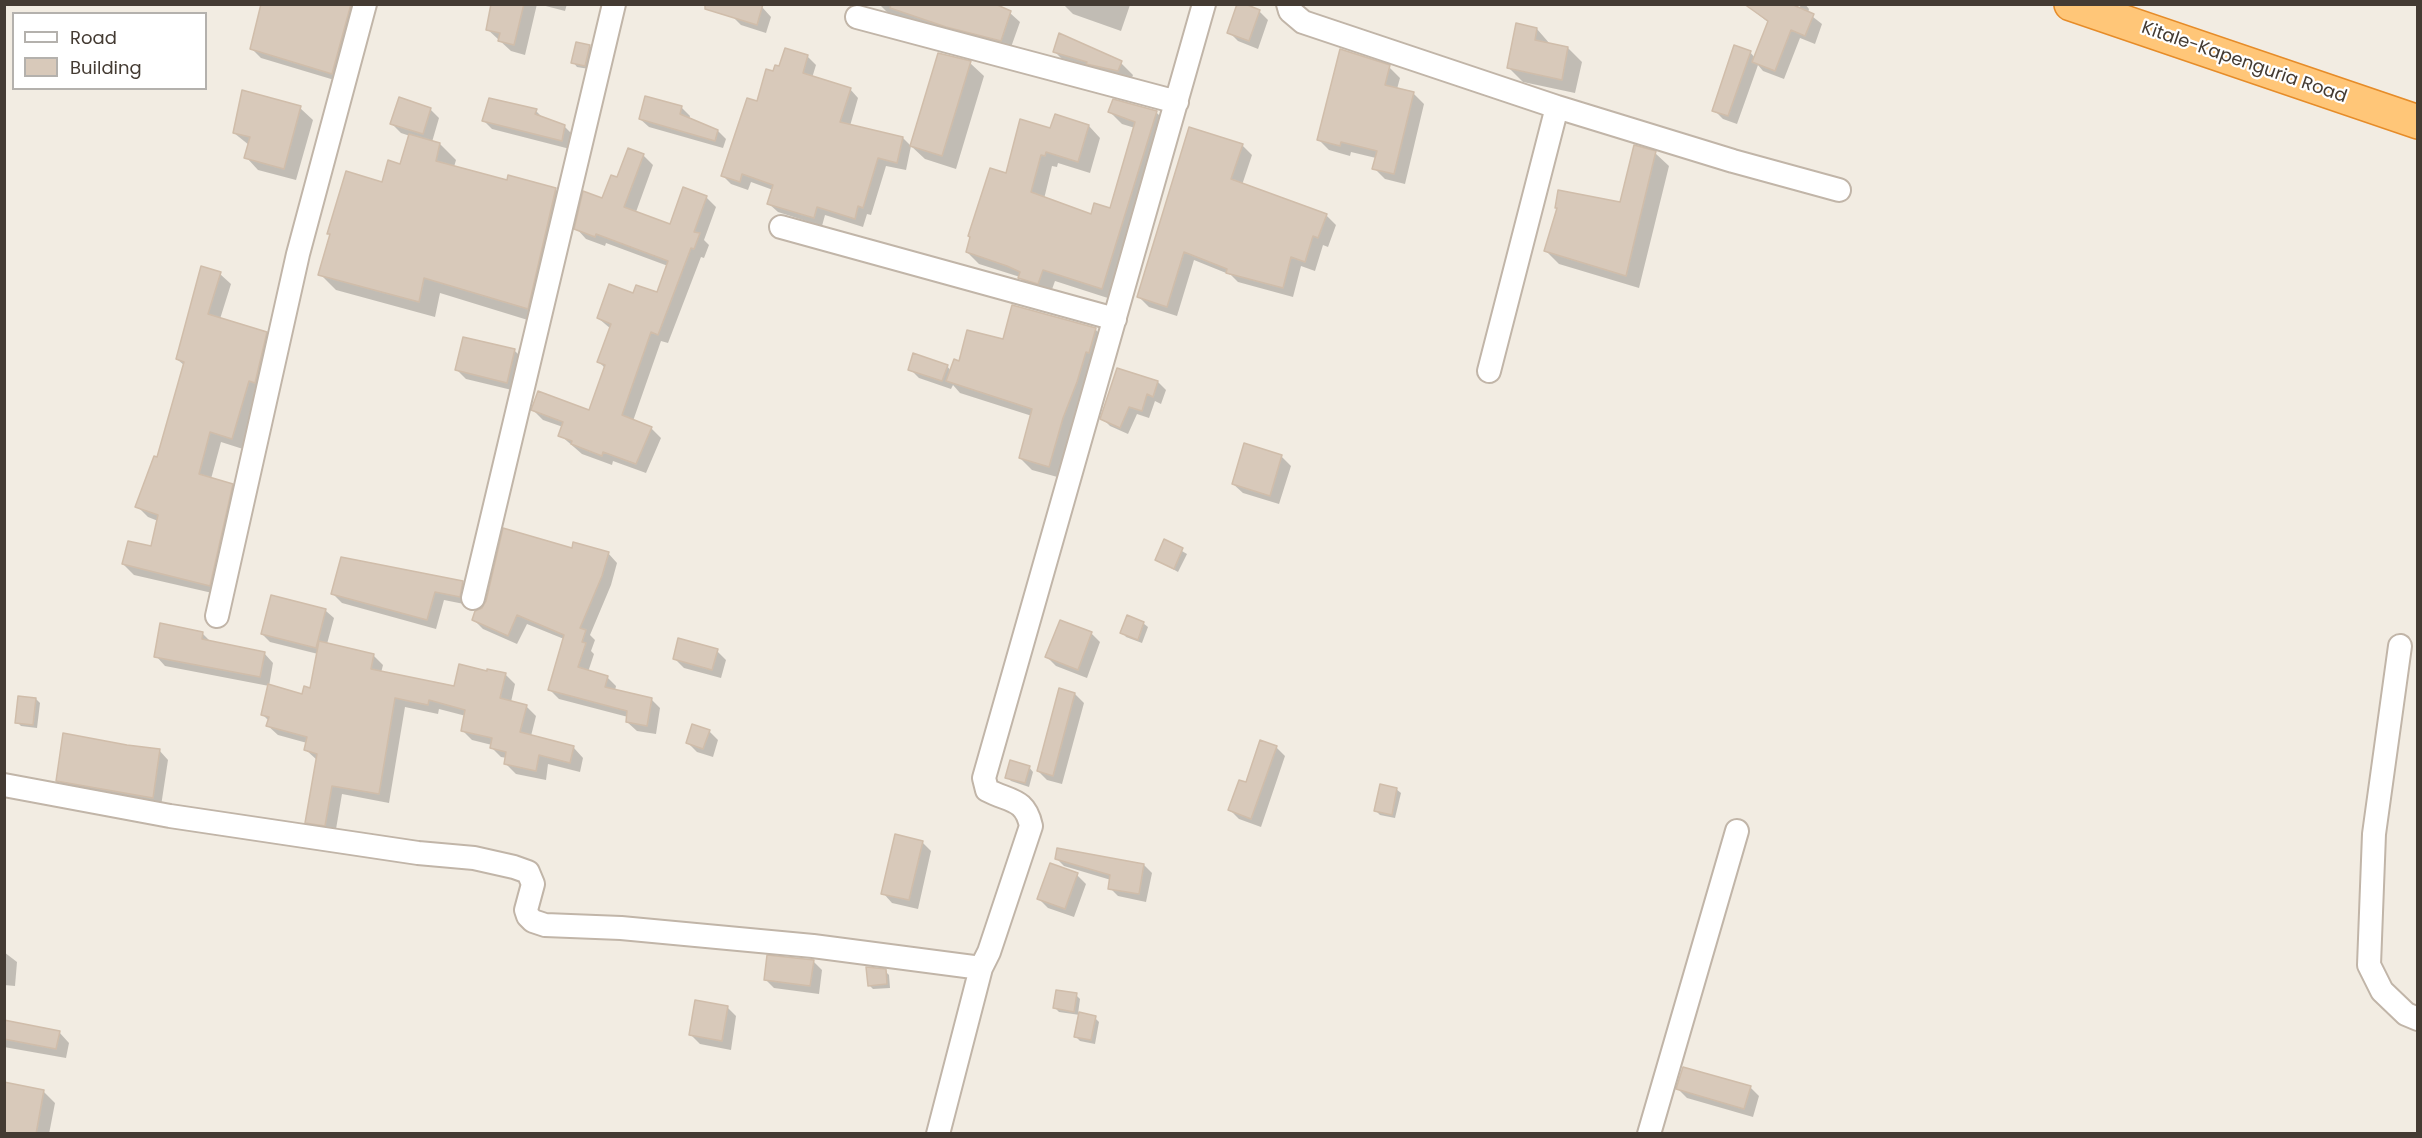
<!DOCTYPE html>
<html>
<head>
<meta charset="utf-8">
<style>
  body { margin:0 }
  #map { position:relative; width:2422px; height:1138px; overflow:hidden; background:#f2ece2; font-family:Poppins,sans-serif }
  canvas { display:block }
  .frame { position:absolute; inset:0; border:6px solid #443b33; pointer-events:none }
  .legend { position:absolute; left:12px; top:12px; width:195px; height:78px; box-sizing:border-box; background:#fff; border:2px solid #b4b1ad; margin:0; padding:8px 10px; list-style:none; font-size:18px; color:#443b33 }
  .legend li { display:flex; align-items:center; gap:12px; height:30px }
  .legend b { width:30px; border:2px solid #b4b1ad }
</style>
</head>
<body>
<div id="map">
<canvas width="2422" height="1138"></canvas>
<div class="frame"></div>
<ul class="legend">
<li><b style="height:8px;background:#fff"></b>Road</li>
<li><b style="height:16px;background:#d8c9ba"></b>Building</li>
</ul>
</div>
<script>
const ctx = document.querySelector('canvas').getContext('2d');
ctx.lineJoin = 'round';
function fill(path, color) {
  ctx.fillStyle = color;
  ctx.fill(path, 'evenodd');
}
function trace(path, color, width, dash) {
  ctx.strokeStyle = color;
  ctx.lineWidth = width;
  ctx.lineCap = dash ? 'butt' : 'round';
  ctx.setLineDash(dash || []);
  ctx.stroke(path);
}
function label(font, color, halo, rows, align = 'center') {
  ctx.font = font + ' Poppins,sans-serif';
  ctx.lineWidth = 4.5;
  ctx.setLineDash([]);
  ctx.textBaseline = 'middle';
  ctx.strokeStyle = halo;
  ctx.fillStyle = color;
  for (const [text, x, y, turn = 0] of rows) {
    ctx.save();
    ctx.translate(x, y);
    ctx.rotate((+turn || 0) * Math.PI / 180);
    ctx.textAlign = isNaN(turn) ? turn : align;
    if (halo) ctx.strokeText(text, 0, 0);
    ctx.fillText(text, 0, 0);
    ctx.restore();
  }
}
const shadow = new Path2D(`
  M263,4H363L341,82L261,58L252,49Z
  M492,4H537L525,55L511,51L487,29Z
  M538,4H567L565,11Z
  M879,4H998L997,7L1010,13L1020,22L1010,50L889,14Z
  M1063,4H1129L1130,5L1121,31L1073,14Z
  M1745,4H1797L1794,14L1797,15L1801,4H1805L1809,9L1808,13L1822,24L1815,44L1800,38L1784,79L1763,71L1758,65L1737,124L1723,119L1714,110L1750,52L1755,58L1769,23Z
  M762,7L771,17L766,33L741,25L732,16Z
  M1259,11L1268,20L1258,49L1238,41L1229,32Z
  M1537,29L1550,44L1568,48L1582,62L1575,93L1523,82L1509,68Z
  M590,46L594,51L589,69L577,67L573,62Z
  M1055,52L1121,63L1133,75L1130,83L1067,64Z
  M939,54L970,63L984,76L956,169L925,159L911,146L906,170L886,166L871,215L867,214L863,227L825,215L822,226L778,212L769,204L773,190L751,182L748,190L731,184L723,176L774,73L808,57L816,65L812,78L850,89L858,98L850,126L903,138L911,146Z
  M1389,67L1400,78L1397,89L1413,93L1424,104L1405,184L1385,179L1374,168L1376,158L1351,152L1350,156L1329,150L1318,139Z
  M646,98L682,108L690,116L689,120L718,131L726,139L723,148L649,127L640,119Z
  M300,108L313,120L296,180L258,170L246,157L249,145L234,133Z
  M430,109L439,118L432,142L440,144L456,160L454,167L508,181L556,190L572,206L544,325L440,293L435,317L336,290L320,274L331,235L329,233L401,165L410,136L401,133L392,124Z
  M536,111L544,119L564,126L573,135L570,149L492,129L484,121Z
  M1110,112H1156L1168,124L1114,300L1055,281L1050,295L1032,290L1020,277L979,264L967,252L1007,175L1051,129L1089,126L1100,138L1090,173L1058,163L1057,167L1052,166L1044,199L1092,216L1111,210L1135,128L1122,124Z
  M1242,145L1252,155L1242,185L1326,215L1336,225L1328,247L1323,245L1315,271L1301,266L1293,297L1238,282L1231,275L1194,260L1177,316L1149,307L1139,297Z
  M1655,153L1669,166L1639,288L1559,264L1546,251L1621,204Z
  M643,155L653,165L636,212L671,226L706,197L716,207L704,240L709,245L704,258L701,257L668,343L661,341L633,421L651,428L661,438L646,473L613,461L612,465L582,454L560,435L563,427L543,420L533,410L590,412L606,369L599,362L611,329L598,318L634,295L658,294L668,266L606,243L605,246L586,239L576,228L603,200L618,179Z
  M220,274L231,284L220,319L266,333L277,344L243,449L221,442L211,479L232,485L243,496L221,595L134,575L123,564L152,548L158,521L148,517L137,506L158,459L185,366L177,359Z
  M1095,329L1107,341L1061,478L1032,470L1020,458L1032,416L960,393L953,385L951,389L919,378L910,369L947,366L951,371L961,363L1004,341Z
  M514,350L523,359L516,391L466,379L457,370Z
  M1158,382L1166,390L1161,404L1155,401L1149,418L1137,414L1128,434L1110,426L1102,418Z
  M1281,456L1291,466L1279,504L1243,493L1233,484Z
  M1165,541L1187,554L1178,572L1157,560Z
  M573,549L608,553L617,563L611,585L590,635L595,640L591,651L594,654L588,672L607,677L616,686L615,691L651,699L660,708L656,734L637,731L627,722L628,717L559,699L550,690L564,639L527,624L517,644L483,629L474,620Z
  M462,583L472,592L469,605L444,600L436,629L342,603L333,594Z
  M272,596L326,611L334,618L327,644L373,655L383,665L381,673L455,688L488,673L505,674L515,684L511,702L526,706L536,716L531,736L574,748L583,758L580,772L548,764L546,780L516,774L506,764L507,758L501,757L491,747L492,745L472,740L462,730L466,716L439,709L438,714L405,707L389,803L342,794L335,835L317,832L307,822L317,760L306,750L307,743L278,735L268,726L269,721L262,714L303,696L311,690L318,654L270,642L262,634Z
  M1143,623L1148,627L1142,643L1126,637L1122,632Z
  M202,633L212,643L264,653L273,663L269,686L165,666L156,656Z
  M1091,633L1100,642L1087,678L1056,666L1047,657Z
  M717,651L726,660L721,678L684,668L675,659Z
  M1075,694L1084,703L1062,784L1047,780L1038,771Z
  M36,699L40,703L37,728L21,726L17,722Z
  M709,731L718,740L713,757L697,752L688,743Z
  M1276,747L1285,756L1261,827L1239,819L1230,810Z
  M159,750L168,760L161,806L67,790L58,780Z
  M1029,767L1033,772L1029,787L1011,781L1007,777Z
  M1396,789L1401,793L1395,818L1380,815L1376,811Z
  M922,842L931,851L918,909L892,903L883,893Z
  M1056,858L1144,865L1152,873L1146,902L1118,896L1110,888L1111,880L1064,866Z
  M1077,875L1086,884L1074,917L1048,908L1039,899Z
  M4,952L17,962L15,986L4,985Z
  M813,961L822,970L819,994L774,988L765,979Z
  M885,971L889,975L890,988L873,989L869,985Z
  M1076,995L1080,999L1078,1014L1095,1018L1099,1022L1095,1044L1080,1041L1076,1037L1080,1015L1059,1012L1055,1008Z
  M727,1007L736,1016L731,1050L700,1044L691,1035Z
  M4,1022L59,1032L69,1043L66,1058L4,1047Z
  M1750,1087L1759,1096L1753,1117L1687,1098L1678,1089Z
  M43,1091L55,1103L49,1134H4Z`);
const building = new Path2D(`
  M261,4H351L332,74L250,49Z
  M491,4H524L514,45L498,41L500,33L486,30Z
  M705,4H763L757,25L705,9Z
  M891,4H995L1011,11L1001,41L946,27L890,8Z
  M1237,4H1245L1260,10L1249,41L1227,33Z
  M1744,4H1791L1814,14L1805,36L1791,30L1775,71L1752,62L1768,21Z
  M1516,23L1537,28L1535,40L1568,47L1562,80L1507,68Z
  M1059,33L1122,61L1118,71L1086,64L1087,62L1053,52Z
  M576,42L590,45L585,66L571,63Z
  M1734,45L1751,51L1728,116L1712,111Z
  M785,48L808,55L803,73L851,88L840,122L903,137L897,163L878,158L863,208L858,206L855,219L817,207L814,218L767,204L773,185L742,174L740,182L721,176L747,98L757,101L766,69L773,71L775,65L779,66Z
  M1340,49L1390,65L1385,85L1414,92L1394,174L1372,169L1377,151L1341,142L1340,146L1317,140Z
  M938,53L971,61L942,156L910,146Z
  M242,90L301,106L284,169L244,158L250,137L233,133Z
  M645,96L682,106L680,114L718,130L715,141L639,119Z
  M399,97L431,108L423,134L390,124Z
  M489,98L537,109L535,114L565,125L562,141L482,121Z
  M1113,99L1157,111L1102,289L1043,270L1038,284L1018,278L1020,272L1007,266L966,252L970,237L968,236L990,168L1006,173L1020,119L1050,128L1055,114L1089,125L1078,162L1046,152L1045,156L1041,155L1031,192L1091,214L1094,203L1110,208L1135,122L1108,112Z
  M1189,127L1243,144L1231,179L1327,214L1318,238L1313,236L1305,262L1291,257L1283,288L1226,273L1227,269L1184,252L1167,307L1137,297Z
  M409,134L440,143L436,161L507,180L508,175L556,188L528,309L424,278L419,302L318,275L330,234H327L346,171L382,182L388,160L400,164Z
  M1634,145L1656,151L1626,276L1544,251L1557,208H1555L1558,190L1620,202Z
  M628,148L644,154L624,207L670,224L683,187L707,196L694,232L700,233L694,249L691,248L658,335L651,332L622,415L652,427L636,464L603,452L602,456L571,444L572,441L558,436L563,422L531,410L538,391L589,410L605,365L597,362L611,324L597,318L609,284L633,293L636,285L657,292L668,261L596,234L595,237L574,229L583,191L602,198L611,175L617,177Z
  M201,266L221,272L208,314L267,332L255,383L249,381L232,439L210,432L199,474L233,484L210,586L122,564L128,541L151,546L158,515L135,507L154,456L157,457L184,362L176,359Z
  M1012,305L1096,328L1089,353L1086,352L1077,382L1063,418L1049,467L1019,458L1032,409L946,381L954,359L959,361L967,330L1003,339Z
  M463,337L515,349L507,383L455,370Z
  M913,353L948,365L942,381L908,370Z
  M1117,368L1158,381L1153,397L1147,394L1142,411L1129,407L1120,428L1100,419Z
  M1244,443L1282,455L1270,496L1232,484Z
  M503,528L572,548L573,542L609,552L602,576L580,628L586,630L582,642L586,643L578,667L608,676L605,687L652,698L647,726L626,722L627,711L548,690L564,635L517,615L508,636L472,620L475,611L482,608L486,601Z
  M1164,539L1183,548L1174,569L1155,560Z
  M341,557L463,581L460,597L435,592L427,620L331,594Z
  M271,595L326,609L316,648L261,634Z
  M1127,615L1144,622L1138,640L1120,633Z
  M1060,620L1092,632L1078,670L1045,657Z
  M160,623L203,632L202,639L265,652L260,677L154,657Z
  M678,638L718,649L712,670L673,659Z
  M319,641L374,654L371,669L454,686L459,664L487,671V669L506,673L500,698L527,705L520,732L574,746L570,763L539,755L536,771L504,764L506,752L490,748L492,738L461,731L465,710L429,700L428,705L395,698L379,794L332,786L325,826L305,823L317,754L304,750L307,737L266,726L269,717L261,715L268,684L302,694L304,686L310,688Z
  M1059,688L1075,693L1053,776L1037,771Z
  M18,696L36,698L33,725L15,723Z
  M692,724L710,730L703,749L686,743Z
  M63,733L127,745L160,749L153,798L56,781Z
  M1260,740L1277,746L1251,819L1228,810L1239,780L1246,782Z
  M1010,760L1030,766L1025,783L1005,778Z
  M1380,784L1397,788L1392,815L1374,811Z
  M895,834L923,841L909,900L881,894Z
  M1057,848L1144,864L1139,894L1108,889L1110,875L1055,859Z
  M1050,863L1078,873L1065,909L1037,899Z
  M767,955L814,960L810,986L764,980Z
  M866,967L886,969L887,984L868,986Z
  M1056,990L1077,993L1074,1012L1053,1008Z
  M695,1000L728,1006L722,1041L689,1035Z
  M1079,1012L1096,1016L1091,1040L1074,1037Z
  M4,1020L60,1031L56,1049L4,1039Z
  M1683,1067L1751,1086L1744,1109L1676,1089Z
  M4,1082L44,1090L36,1134H4Z`);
const minor = new Path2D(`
  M1288,4L1290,11L1303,22L1557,107L1733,161L1839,190
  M857,17L1177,102
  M781,227L1115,319
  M1489,371L1557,107
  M473,598L614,4
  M217,616L298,254L365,4
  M2400,646L2374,834L2369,965L2382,991L2406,1014L2418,1019
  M4,785L170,816L418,853L474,858L514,867L528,872L533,884L526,910L528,916L533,921L545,925L621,928L813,946L981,968
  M938,1134L981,968L989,952L1031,826C1025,798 1010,802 987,790L984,778L1204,4
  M1649,1134L1737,831`);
const trunk = new Path2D(`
  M2071,4L2418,122`);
const streetNames = [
  ["Kitale-Kapenguria Road",2244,63,19]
];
fill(shadow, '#0003');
fill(building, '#d8c9ba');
trace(building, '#d0bdaa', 1.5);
trace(minor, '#c1b5a8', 26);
trace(trunk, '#e68c29', 36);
trace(minor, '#fff', 22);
trace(trunk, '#ffc678', 33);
label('18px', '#443b33', '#fff', streetNames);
</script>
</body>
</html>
